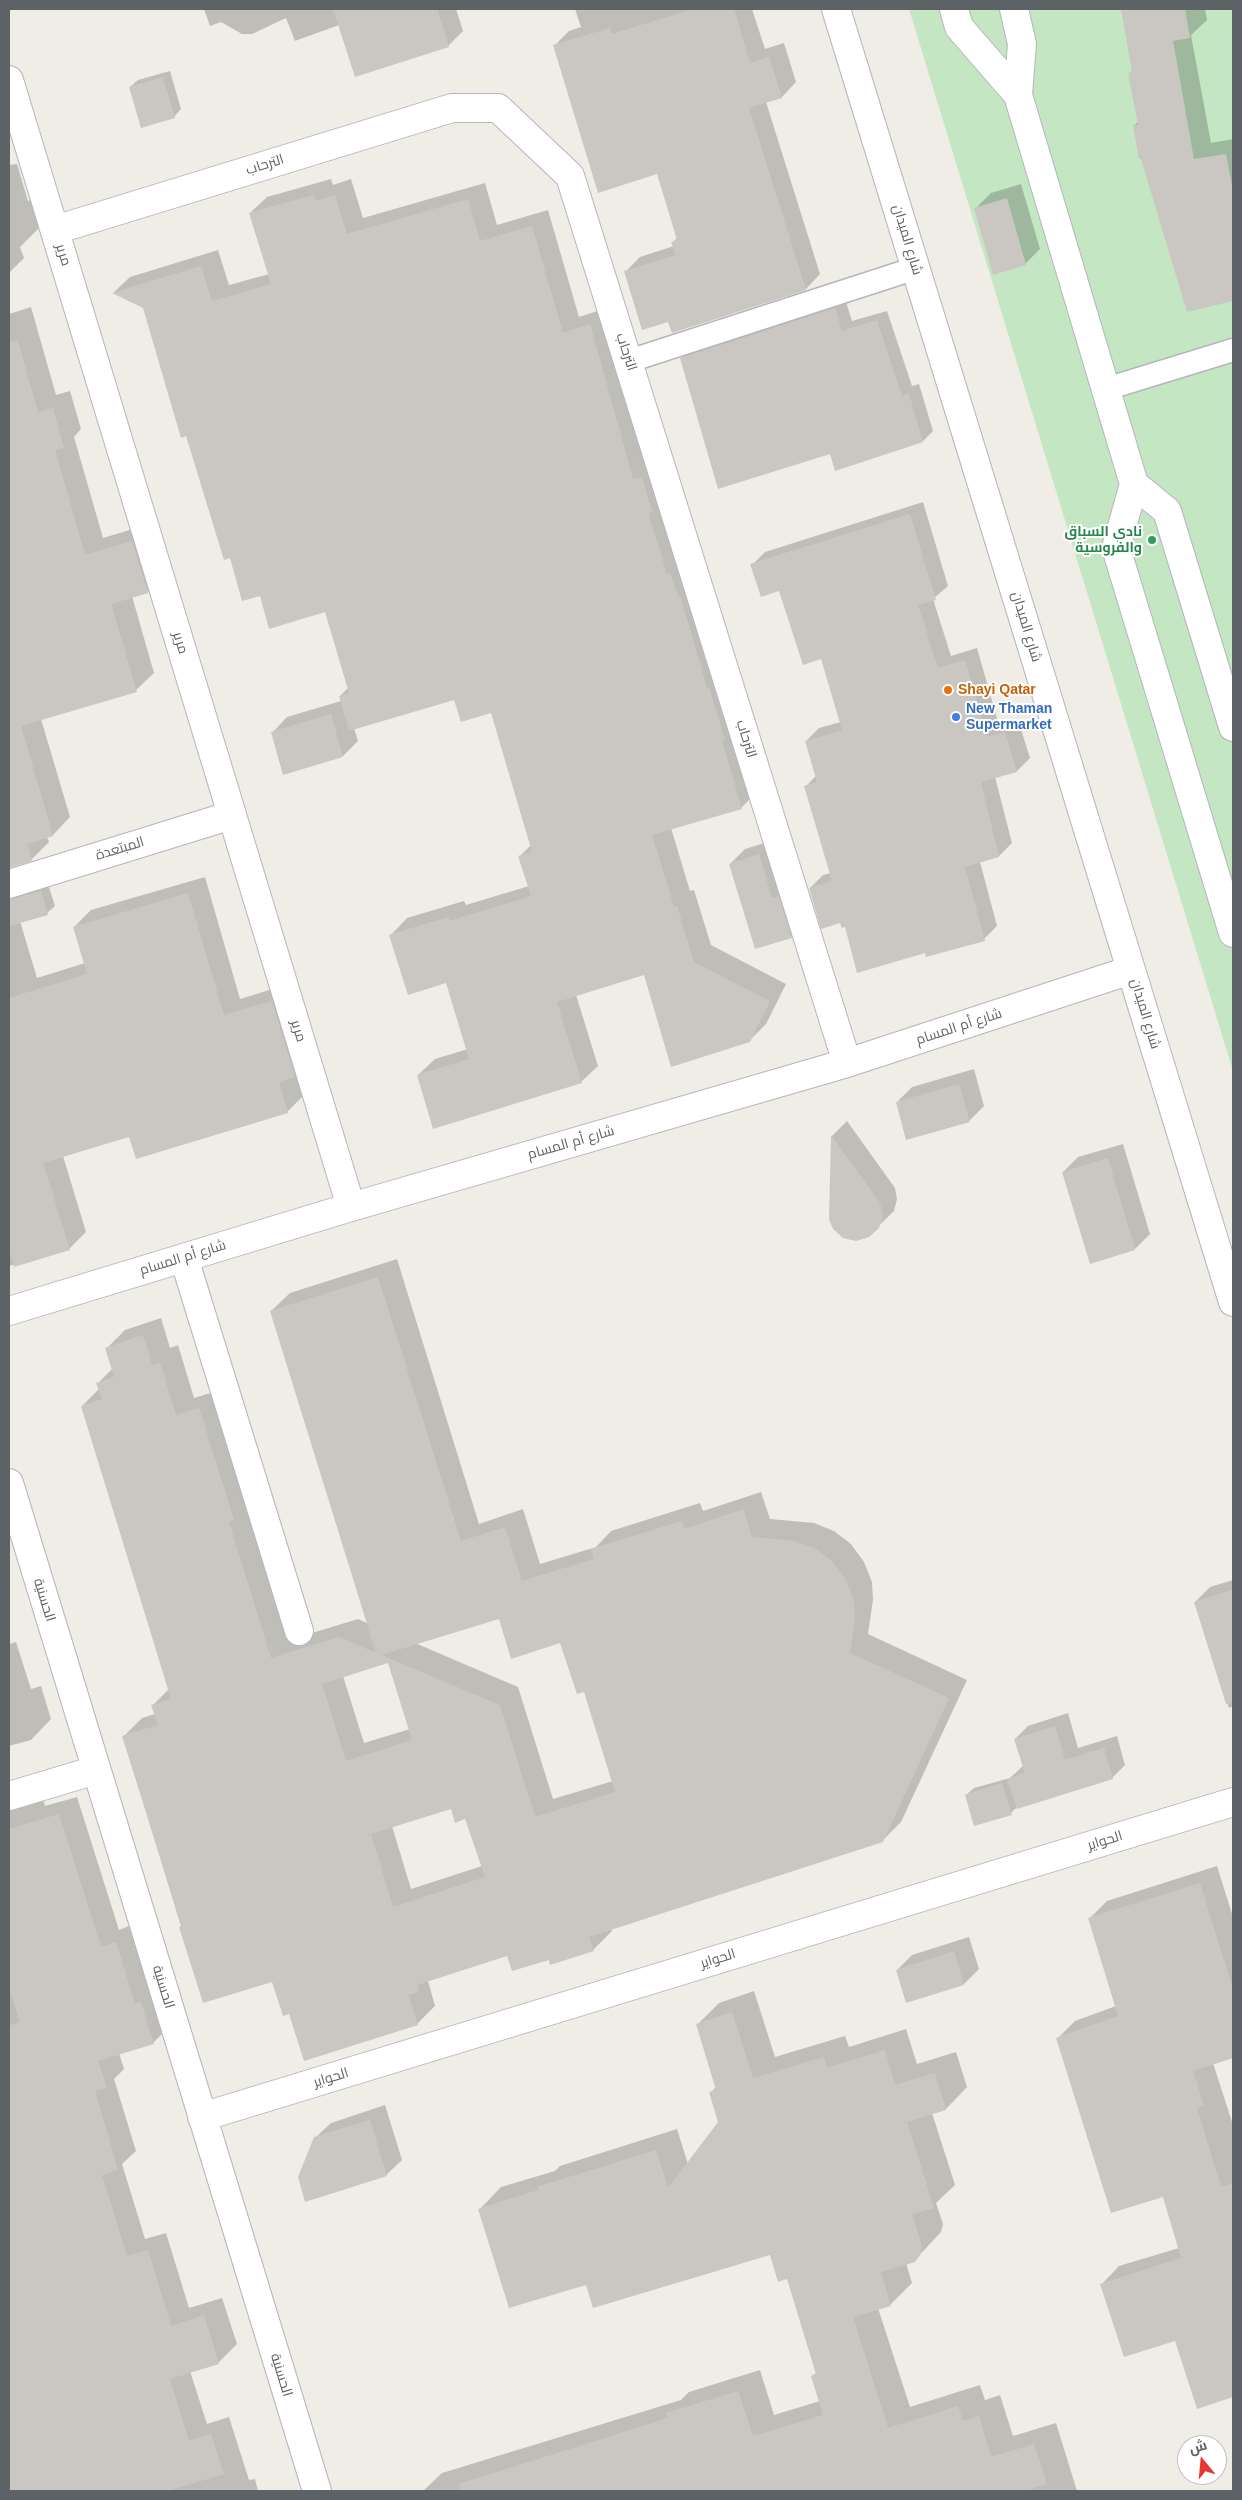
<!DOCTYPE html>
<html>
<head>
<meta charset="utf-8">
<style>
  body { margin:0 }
  #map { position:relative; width:1242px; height:2500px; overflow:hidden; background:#efede6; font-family:Arial,Cairo,sans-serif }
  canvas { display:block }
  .frame { position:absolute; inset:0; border:10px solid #5d6266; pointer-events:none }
  .north { position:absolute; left:1177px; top:2435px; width:50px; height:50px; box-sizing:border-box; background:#fff; border:1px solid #bec0c2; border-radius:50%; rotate:343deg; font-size:14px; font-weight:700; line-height:20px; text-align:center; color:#5d6266 }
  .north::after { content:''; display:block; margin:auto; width:18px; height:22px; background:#e53836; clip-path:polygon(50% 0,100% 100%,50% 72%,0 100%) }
</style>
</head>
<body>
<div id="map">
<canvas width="1242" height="2500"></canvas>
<div class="frame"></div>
<div class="north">ش</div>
</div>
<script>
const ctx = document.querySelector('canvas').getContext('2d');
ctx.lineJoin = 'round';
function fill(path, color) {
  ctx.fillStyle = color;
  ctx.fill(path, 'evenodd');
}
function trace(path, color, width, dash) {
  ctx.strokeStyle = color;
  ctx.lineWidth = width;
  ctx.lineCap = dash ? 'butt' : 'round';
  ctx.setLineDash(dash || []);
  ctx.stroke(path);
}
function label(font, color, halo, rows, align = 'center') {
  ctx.font = font + ' Arial,Cairo,sans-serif';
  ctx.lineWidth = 4;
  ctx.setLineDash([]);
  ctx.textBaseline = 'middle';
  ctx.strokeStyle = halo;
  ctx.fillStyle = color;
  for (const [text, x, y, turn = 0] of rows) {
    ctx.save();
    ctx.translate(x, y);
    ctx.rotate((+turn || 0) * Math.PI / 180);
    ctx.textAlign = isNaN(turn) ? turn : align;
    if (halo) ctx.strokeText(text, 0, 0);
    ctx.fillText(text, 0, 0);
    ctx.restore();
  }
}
const green = new Path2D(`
  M909,9H1233V1071Z`);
const shadow = new Path2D(`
  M204,9H456L463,31L448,46L339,25L295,41L286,18L252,34H242L221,22L210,26Z
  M575,9H752L765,49L784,43L796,82L782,97L766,102L820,274L806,289L669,320L625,272L640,257L674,246L673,242L678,237L658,172L554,46L569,31L581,27Z
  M1122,9H1205L1207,20L1191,35L1211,143L1233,139V300L1188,310L1134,126L1138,122L1130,73L1133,70Z
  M170,71L181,109L174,117L130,87L138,80Z
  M17,164L28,201L31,200L39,228L20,247L24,258L9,273V165Z
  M331,179L333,185L351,179L363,218L485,183L497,225L548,210L579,317L607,308L758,791L741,808L671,828L690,891L694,890L711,945L786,984L766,1024L749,1041L644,974L576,995L598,1066L581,1082L418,1075L435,1059L468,1049L447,982L391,935L407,918L464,901L466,905L529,886L520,856L531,845L492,712L455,698L354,728L358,741L343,756L272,733L287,717L341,701L340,696L348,688L326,611L261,594L230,557L144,308L114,292L130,277L218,250L229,285L269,274L250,213L267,197Z
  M1021,184L1040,249L1025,264L976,208L991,193Z
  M845,299L852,321L887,311L912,386L919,384L933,431L923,441L836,469L830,452L681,359L691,348Z
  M31,307L56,395L70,391L81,429L74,437L103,538L150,524L165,574L148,592L132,596L154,673L136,690L41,719L70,817L53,835L47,837L49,842L31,860L9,866V314Z
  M923,502L948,586L933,599L951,656L977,648L999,725L1018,720L1030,758L1017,771L995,777L1012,843L999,856L980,862L997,926L984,939L926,952L846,926L810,888L823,875L831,873L806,786L816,776L806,741L819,728L841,722L822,658L780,590L752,565L765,552Z
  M774,840L806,922L791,937L730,864L745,849Z
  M205,877L240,999L289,984L304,1095L287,1112L130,1135L63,1156L86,1232L69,1249L9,1266V890L48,884L55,906L47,913L20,921L37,978L85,963L74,927L91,910Z
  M974,1069L984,1106L969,1121L897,1102L912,1087Z
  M847,1121L895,1188L897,1199L894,1211L868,1236L830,1219L832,1136Z
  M1123,1144L1150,1234L1135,1249L1063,1172L1078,1157Z
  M397,1259L479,1524L523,1509L540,1564L596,1547L611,1531L700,1503L703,1511L761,1492L770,1519L814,1523L834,1531L851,1544L864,1562L872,1582L873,1600L868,1634L967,1680L901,1822L883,1840L611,1929L612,1931L593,1950L550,1959L508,1955L428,1981L435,2006L417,2024L290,2013L273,1980L204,2001L123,1737L142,1718L155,1714L153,1705L169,1689L82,1406L99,1389L98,1383L113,1368L107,1348L125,1330L161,1318L170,1348L178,1345L194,1398L217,1391L289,1640L358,1619L369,1624L271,1311L290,1293ZM500,1617L560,1642L585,1690L613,1781L553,1799L518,1687L415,1643ZM389,1661L410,1729L364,1743L343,1676ZM452,1808L466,1818L482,1866L411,1889L392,1826Z
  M1233,1580V1706L1229,1708L1195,1602L1210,1587Z
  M16,1642L31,1689L41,1686L51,1719L31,1740L9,1746V1644Z
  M1068,1713L1078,1748L1117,1736L1125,1765L1112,1778L1017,1807L1011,1813L966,1795L974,1788L1010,1778L1024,1765L1015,1739L1028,1726Z
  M77,1797L119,1930L134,1924L171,2025L153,2043L119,2053L124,2069L114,2079L136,2151L122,2164L145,2239L166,2233L189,2308L222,2298L237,2344L219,2362L190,2371L207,2424L229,2417L249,2480L255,2479L258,2491H9V1809L43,1799L45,1806Z
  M1217,1866L1233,1917V2057L1213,2063L1233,2125V2396L1197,2407L1176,2340L1102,2284L1119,2266L1179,2248L1163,2196L1057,2039L1075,2021L1116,2006L1089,1919L1107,1901Z
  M969,1937L979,1969L964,1984L907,2002L897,1970L912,1955Z
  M754,1991L775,2057L845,2036L849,2047L906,2029L917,2064L956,2052L967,2087L946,2109L932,2113L955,2185L936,2203L943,2224L941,2232L914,2261L906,2263L912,2283L890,2305L878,2308L910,2407L980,2385L985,2400L1000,2395L1013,2436L1056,2423L1077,2491H423L442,2473L681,2400L689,2392L760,2370L774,2415L820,2401L812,2376L817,2372L788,2278L770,2253L586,2283L480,2209L501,2187L555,2171L560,2166L677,2129L688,2164L720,2122L711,2092L716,2087L697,2025L719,2003Z
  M385,2105L402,2160L386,2175L315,2138L331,2123Z`);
const building = new Path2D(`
  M333,9H437L449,47L355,77Z
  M693,9H734L750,63L769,57L782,98L749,108L806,290L672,333L668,322L642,330L624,271L676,255L671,242L677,240L657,174L598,193L553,45L610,28L612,34Z
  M1121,9H1185L1190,38L1173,41L1194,159L1226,154L1233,191V301L1187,312L1141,159H1139L1133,126L1138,125L1128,73L1132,72Z
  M163,77L175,118L141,128L129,87Z
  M314,195L316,201L335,195L347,234L468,199L480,241L532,226L563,333L590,324L633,479L642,477L652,512L648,513L667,574L670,573L678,596L680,595L707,688L709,687L725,740L722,741L742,809L652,835L674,907L677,906L694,962L770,1001L750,1042L671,1067L644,975L557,1002L582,1083L433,1129L417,1075L469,1059L446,983L408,995L389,935L448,917L449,921L531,896L518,856L532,852L491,713L461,722L454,700L349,731L339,696L349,693L325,612L269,629L260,596L242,601L230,558L224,560L186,436L181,438L143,308L112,293L201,266L212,301L271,284L249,213Z
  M1007,198L1026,265L993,275L974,208Z
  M835,308L842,331L877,320L902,396L909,394L923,442L835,471L830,454L718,489L680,358Z
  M18,341L38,412L53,408L64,448L55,450L85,555L132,541L148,593L111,604L137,692L21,726L53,836L27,844L32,861L9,868V342Z
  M910,514L936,600L918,605L938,668L965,660L987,737L1005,732L1017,772L981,782L999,857L965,867L985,941L926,957L925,953L857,973L845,927L842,928L840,923L821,929L809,888L832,881L804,786L817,782L805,741L842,730L821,659L803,665L779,591L761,597L750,564Z
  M331,714L343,757L283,775L271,732Z
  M759,854L772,898L779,896L792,938L755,949L729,864Z
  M41,891L48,915L9,926V899Z
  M188,893L224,1015L272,1001L295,1077L279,1082L288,1113L136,1159L129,1137L43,1163L70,1250L14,1267L9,1249V998L87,974L73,927Z
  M959,1084L970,1122L906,1140L896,1102Z
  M831,1135L880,1203L883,1215L879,1228L869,1237L856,1241L843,1238L833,1229L829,1219Z
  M1108,1158L1135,1250L1090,1264L1062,1172Z
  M378,1277L461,1541L505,1527L522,1581L594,1559L591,1549L682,1521L685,1529L743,1509L752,1537L795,1541L816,1549L833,1562L846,1580L854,1601L855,1620L850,1653L949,1698L883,1842L589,1937L594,1951L550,1965L549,1960L512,1971L507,1956L417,1985L419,1992L408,1995L418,2025L304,2061L289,2014L283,2016L272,1982L203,2003L179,1927L182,1926L122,1736L158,1725L151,1705L171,1699L81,1406L102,1399L96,1383L114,1377L105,1348L143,1335L152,1365L160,1363L176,1415L199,1408L234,1520L229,1522L271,1658L339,1637L376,1653L270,1311ZM499,1619L511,1659L560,1643L577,1694L584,1692L615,1792L535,1817L500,1705L381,1655ZM388,1663L412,1740L346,1761L322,1684ZM451,1809L455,1823L465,1819L485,1877L393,1907L371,1834Z
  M1233,1590V1703L1226,1704L1194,1602Z
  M1055,1726L1065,1760L1104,1748L1113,1779L1017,1809L1007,1779L1025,1773L1014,1739Z
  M1002,1783L1012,1815L974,1826L965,1795Z
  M59,1814L101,1947L116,1942L135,2004L141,2002L154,2044L98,2061L107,2088L95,2091L118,2170L102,2175L127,2256L148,2250L171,2326L204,2315L219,2364L170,2379L189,2441L211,2434L224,2474L167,2491H9V2026L20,2022L9,1987V1829Z
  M1200,1883L1233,1989V2058L1193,2071L1204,2106L1197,2108L1221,2187L1233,2183V2397L1197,2409L1175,2341L1124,2357L1100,2284L1181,2258L1163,2197L1111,2213L1056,2038L1118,2016L1088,1918Z
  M954,1951L964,1985L906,2003L896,1970Z
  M732,2012L753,2078L824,2057L827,2068L885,2050L895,2085L935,2073L946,2110L907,2122L934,2208L912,2214L922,2246L920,2255L915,2262L881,2272L891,2306L853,2317L888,2428L958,2406L963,2421L979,2416L991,2457L1034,2444L1047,2484L1024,2491H460L459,2484L668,2418L666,2413L738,2391L753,2436L823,2415L811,2376L816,2374L787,2279L778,2282L770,2255L593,2308L586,2285L509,2308L478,2209L538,2190L537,2187L656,2150L668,2188L718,2122L709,2092L716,2090L696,2024Z
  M370,2120L387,2176L305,2202L298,2177L314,2137Z`);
const service = new Path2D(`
  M629,361L916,268
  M1106,389L1233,350`);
const minor = new Path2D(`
  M954,9L959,27L1018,95
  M1014,9L1022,44L1018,95L1134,484L1116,548L1233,933
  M9,80L351,1207
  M55,230L452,108H498L570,176L847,1063
  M1134,484L1167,511L1233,727
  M9,884L232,815
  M184,1258L299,1631
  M9,1483L317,2491
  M9,1796L96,1770
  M202,2117L1233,1802`);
const tertiary = new Path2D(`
  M836,9L1233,1302
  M9,1311L351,1207L847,1063L1131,970`);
const markers = [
  [1152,540,5,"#2e9e5b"],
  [948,690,5,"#e8710a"],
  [956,717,5,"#3f7fe0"]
];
const streetNames = [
  ["الترحاب",265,165,-17],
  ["شارع الميدان",907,240,73],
  ["مرير",63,255,73],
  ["الترحاب",626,352,72],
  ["شارع الميدان",1026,627,73],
  ["مرير",180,643,73],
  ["الترحاب",746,739,73],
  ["المبتعدة",120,849,-17],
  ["شارع الميدان",1145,1014,73],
  ["شارع أم المسام",959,1027,-18],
  ["مرير",298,1031,73],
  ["شارع أم المسام",571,1143,-16],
  ["شارع أم المسام",183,1258,-17],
  ["الحسنية",44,1600,73],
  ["الحواير",1105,1841,-17],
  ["الحواير",718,1959,-17],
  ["الحسنية",163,1987,73],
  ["الحواير",331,2078,-17],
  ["الحسنية",281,2375,73]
];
const leisureNames = [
  ["نادي السباق",1142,532],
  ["والفروسية",1142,548]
];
const foodNames = [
  ["Shayi Qatar",958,690]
];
const shopNames = [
  ["New Thaman",966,709],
  ["Supermarket",966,725]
];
fill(green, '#c5e6c3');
fill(shadow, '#0003');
fill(building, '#cac7c3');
trace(service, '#b3b6ba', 25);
trace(minor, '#b3b6ba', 30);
trace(tertiary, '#b3b6ba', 30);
trace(service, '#fff', 22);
trace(minor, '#fff', 28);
trace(tertiary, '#fff', 28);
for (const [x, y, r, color] of markers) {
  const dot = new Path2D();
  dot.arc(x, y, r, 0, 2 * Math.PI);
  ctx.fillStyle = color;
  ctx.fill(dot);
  trace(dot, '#fff', 2);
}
label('14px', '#5d6266', '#fff', streetNames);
label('bold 14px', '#27864d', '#fff', leisureNames, 'right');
label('bold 14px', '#c56008', '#fff', foodNames, 'left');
label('bold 14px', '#366cbe', '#fff', shopNames, 'left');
</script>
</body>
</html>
